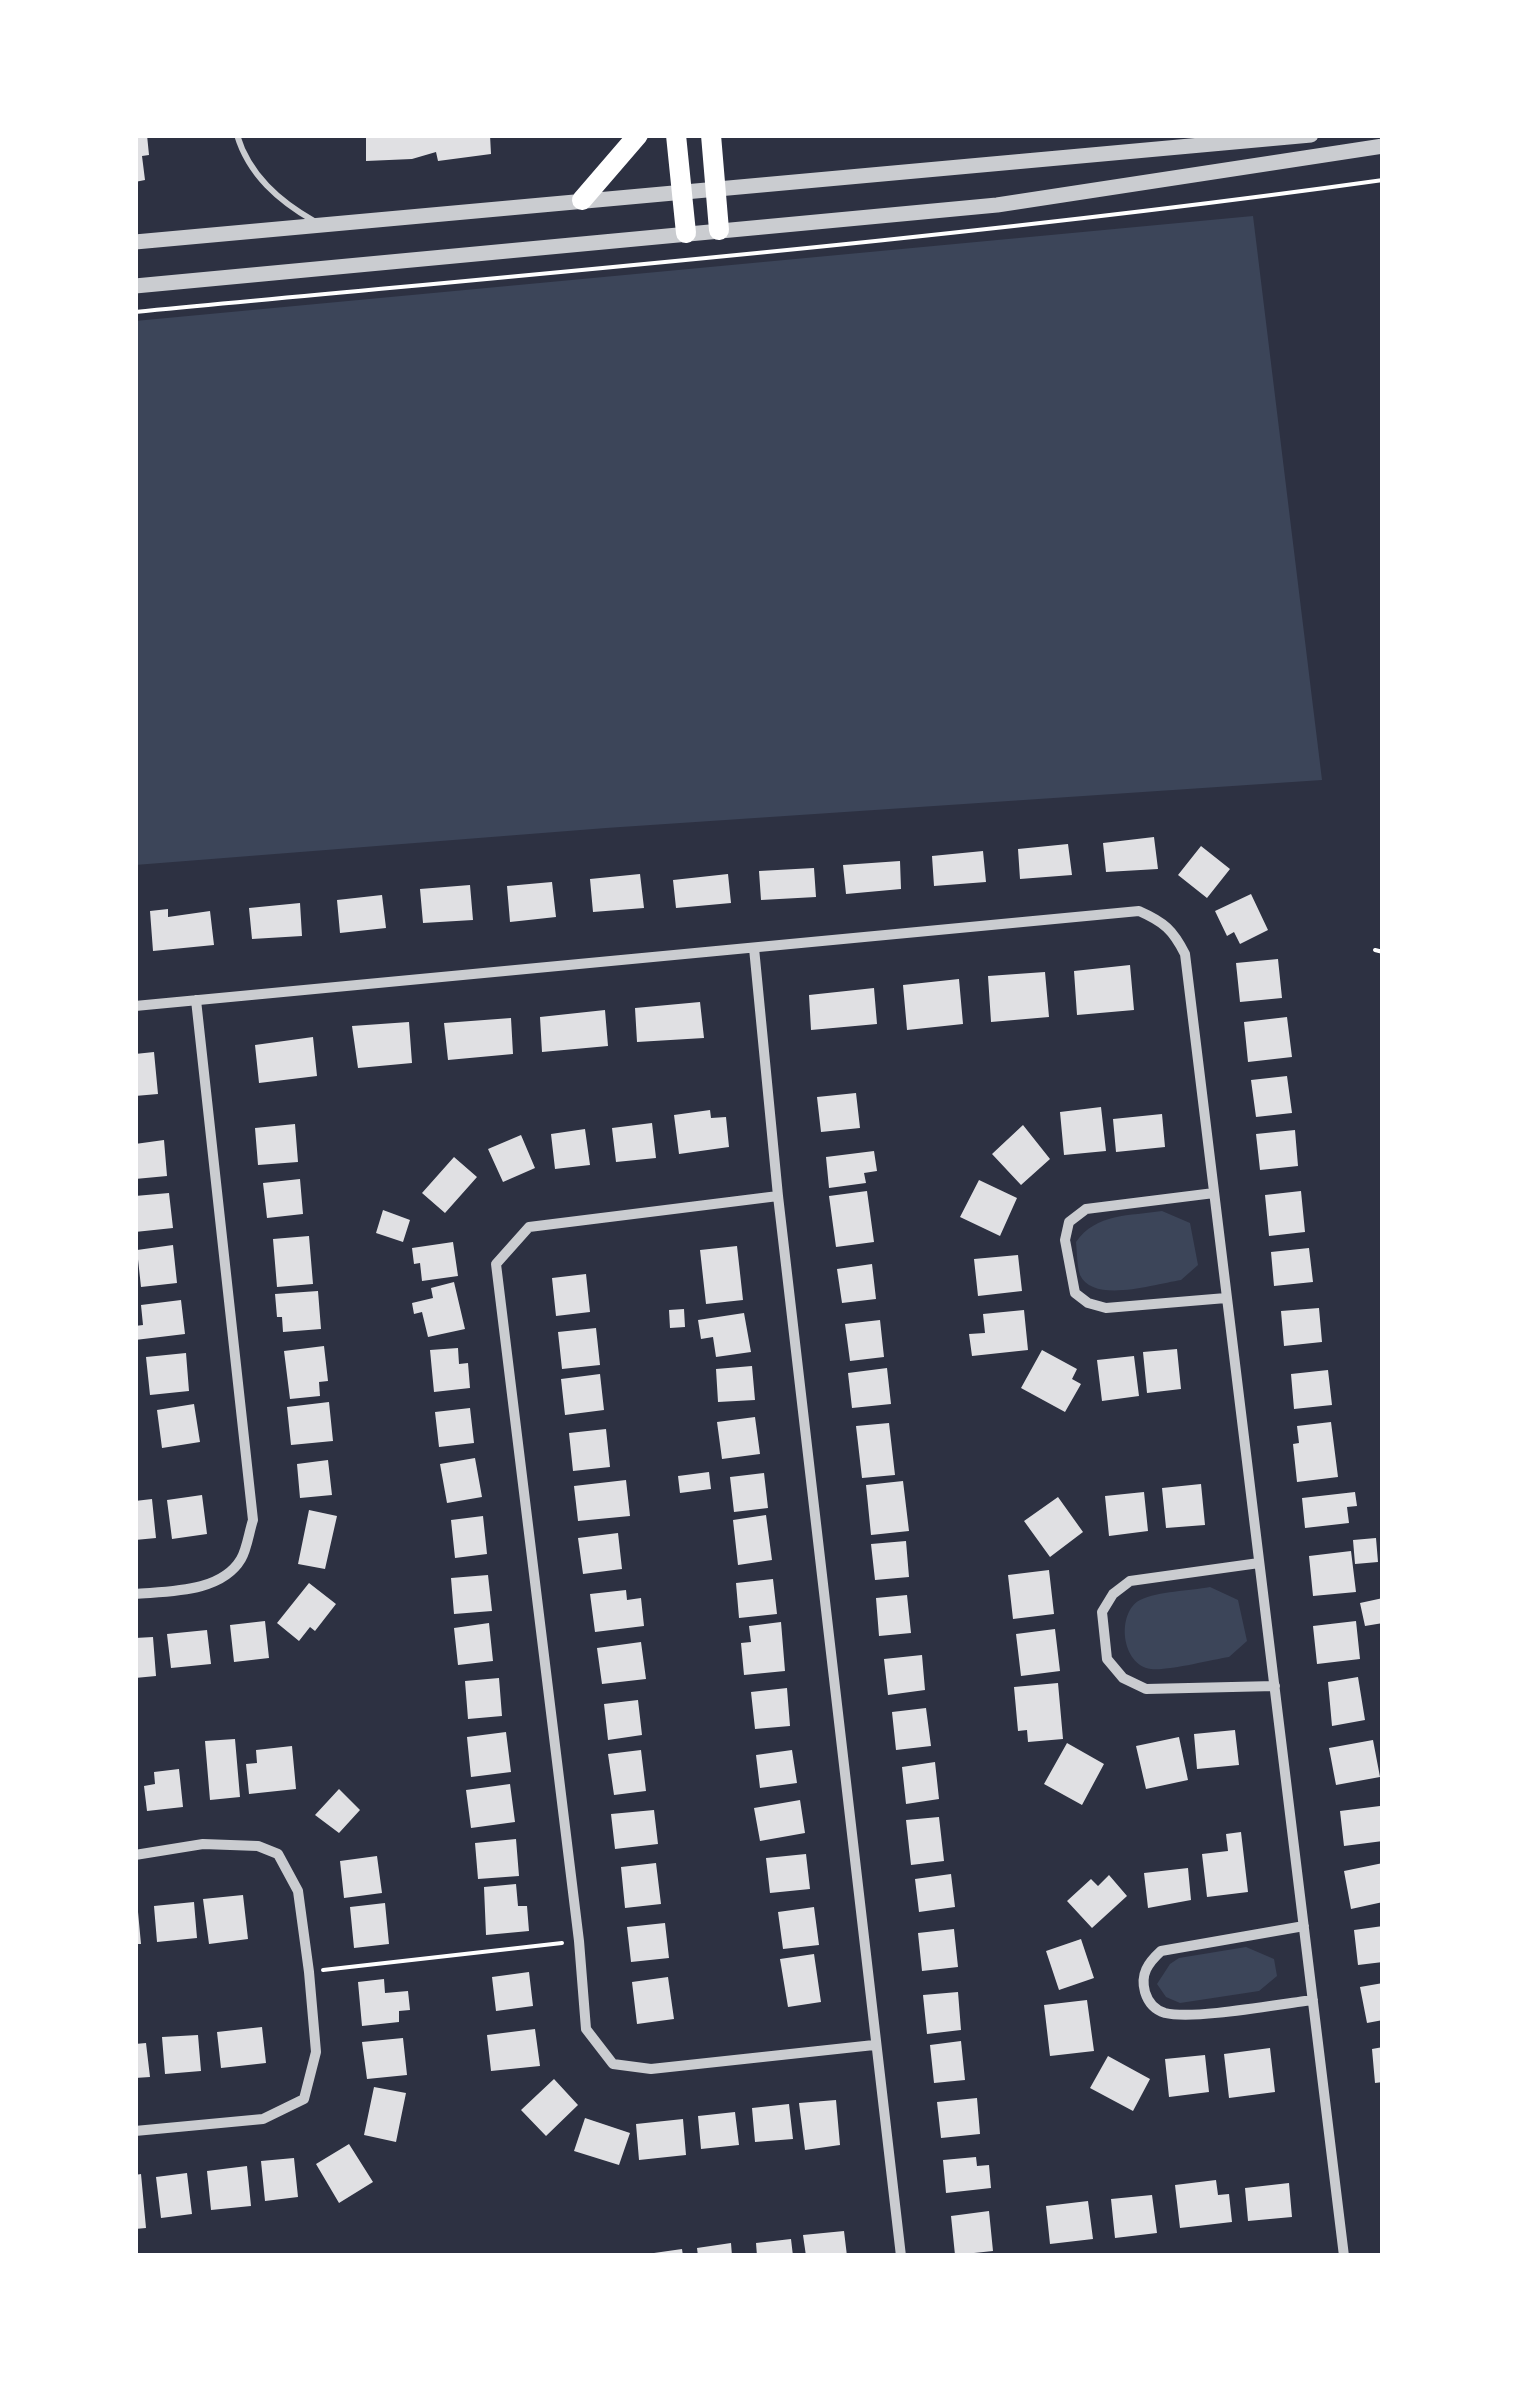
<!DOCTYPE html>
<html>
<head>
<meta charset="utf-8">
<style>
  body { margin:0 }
  #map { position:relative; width:1518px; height:2391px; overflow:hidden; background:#2d3142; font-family:Helvetica,sans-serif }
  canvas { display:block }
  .frame { position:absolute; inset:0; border:138px solid #fff; pointer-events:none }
</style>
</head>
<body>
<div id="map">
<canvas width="1518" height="2391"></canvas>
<div class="frame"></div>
</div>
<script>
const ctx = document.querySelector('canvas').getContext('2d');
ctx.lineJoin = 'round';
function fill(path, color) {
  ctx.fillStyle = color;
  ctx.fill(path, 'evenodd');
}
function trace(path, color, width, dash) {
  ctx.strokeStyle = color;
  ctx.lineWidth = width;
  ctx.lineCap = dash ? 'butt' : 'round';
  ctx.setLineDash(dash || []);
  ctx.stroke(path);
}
const green = new Path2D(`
  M1253,216L1322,780L606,828L135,865V321Z
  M1162,1211L1190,1223L1198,1265L1181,1280C1155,1284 1093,1304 1080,1275C1077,1266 1077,1252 1076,1242C1096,1213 1130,1216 1162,1211Z
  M1210,1587L1238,1600L1247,1641L1229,1657C1210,1660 1168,1671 1151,1669C1121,1665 1116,1613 1140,1600C1159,1591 1189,1591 1210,1587Z
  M1246,1947L1274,1959L1277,1976L1259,1991L1180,2003L1166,1997L1157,1984L1170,1964L1179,1958Z`);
const building = new Path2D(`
  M135,135H147L149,155L142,156L145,180L135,182Z
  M366,135H490L491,154L438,161L436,152L412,159L366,161Z
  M1154,837L1158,869L1106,872L1103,843Z
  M1068,844L1072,875L1020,879L1018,849Z
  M1201,846L1230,869L1207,898L1178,875Z
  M983,851L986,882L934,886L932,856Z
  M900,861L901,889L846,894L843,865Z
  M814,868L816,897L761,900L759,871Z
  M640,874L644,908L593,912L590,879Z
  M728,874L731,903L676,908L673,880Z
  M552,882L556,917L510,922L507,886Z
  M470,885L473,920L423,923L420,889Z
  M1251,894L1268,930L1240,944L1234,932L1227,936L1215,911Z
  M382,895L386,928L340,933L337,900Z
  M300,903L302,936L252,939L249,908Z
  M168,909V917L210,911L214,945L153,951L150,911Z
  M1278,959L1282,998L1240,1002L1236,963Z
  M1130,965L1134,1010L1077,1015L1074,971Z
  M1045,972L1049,1017L991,1022L988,976Z
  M959,979L963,1024L907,1030L903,985Z
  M874,988L877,1024L811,1030L809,995Z
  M700,1002L704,1038L637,1042L635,1008Z
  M605,1010L608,1046L542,1052L540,1017Z
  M1287,1017L1292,1057L1248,1062L1244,1022Z
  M511,1018L513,1054L448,1060L444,1023Z
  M409,1022L412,1063L358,1068L352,1026Z
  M313,1037L317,1076L259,1083L255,1045Z
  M154,1052L158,1094L135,1096V1054Z
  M1287,1076L1292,1113L1256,1117L1251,1080Z
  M856,1093L860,1128L821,1132L817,1097Z
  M1101,1107L1106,1151L1064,1155L1060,1112Z
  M710,1110L711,1118L726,1117L729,1147L679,1154L674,1115Z
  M1162,1114L1165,1147L1116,1152L1113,1119Z
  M652,1123L656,1158L616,1162L612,1128Z
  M295,1124L298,1162L258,1165L255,1128Z
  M1023,1125L1050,1159L1021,1185L992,1154Z
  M585,1129L590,1165L555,1169L551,1134Z
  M1295,1130L1298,1166L1260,1170L1256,1134Z
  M521,1135L535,1168L503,1182L488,1149Z
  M164,1140L167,1176L135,1179V1144Z
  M874,1151L877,1171L864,1173L866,1183L829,1188L826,1157Z
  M454,1157L477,1177L445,1213L422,1193Z
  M300,1179L303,1214L267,1218L263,1183Z
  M979,1180L1017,1198L1000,1236L960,1217Z
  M867,1191L874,1242L836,1247L829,1196Z
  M1301,1191L1305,1232L1269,1236L1265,1195Z
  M169,1193L173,1228L135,1232V1196Z
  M383,1210L410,1220L403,1242L376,1233Z
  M309,1236L313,1284L277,1287L273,1239Z
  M453,1242L458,1276L422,1281L420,1263L414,1264L412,1248Z
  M173,1245L177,1283L141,1287L137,1250Z
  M737,1246L743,1300L706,1304L700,1250Z
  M1309,1248L1313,1282L1274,1286L1271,1252Z
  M1018,1255L1022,1291L978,1296L974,1259Z
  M872,1264L876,1299L842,1303L837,1269Z
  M586,1274L590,1312L556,1316L552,1278Z
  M454,1282L465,1329L428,1337L422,1312L414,1314L412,1303L433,1298L431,1288Z
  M318,1291L321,1329L283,1332L282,1317H277L275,1294Z
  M181,1300L185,1334L135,1340V1326L143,1325L141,1305Z
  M1319,1308L1322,1342L1284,1346L1281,1311Z
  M684,1309L685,1327L670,1328L669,1310Z
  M1024,1310L1028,1350L972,1356L969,1334L985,1333L983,1314Z
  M744,1313L751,1352L716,1357L713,1337L701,1339L698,1320Z
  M880,1320L884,1357L850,1361L845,1324Z
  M596,1328L600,1365L562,1369L558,1332Z
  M324,1346L328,1381L319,1382L320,1396L290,1399L284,1351Z
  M458,1348L459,1364L468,1363L470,1388L434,1392L430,1350Z
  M1177,1349L1181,1389L1147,1393L1143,1352Z
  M1042,1350L1077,1369L1072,1379L1081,1384L1065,1412L1021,1388Z
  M186,1353L189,1391L150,1395L146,1357Z
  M1134,1356L1139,1396L1102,1401L1097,1360Z
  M752,1366L755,1400L718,1402L716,1369Z
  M887,1368L891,1404L852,1408L848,1373Z
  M1328,1370L1332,1405L1294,1409L1291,1374Z
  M600,1374L604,1410L565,1415L561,1379Z
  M329,1402L333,1441L291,1445L287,1407Z
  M194,1404L200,1442L162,1448L157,1410Z
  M470,1408L474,1443L439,1447L435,1412Z
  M755,1417L760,1454L722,1459L717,1422Z
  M1331,1422L1338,1477L1297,1482L1293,1444L1299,1443L1297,1426Z
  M889,1423L895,1475L862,1478L856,1426Z
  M606,1429L610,1467L573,1471L569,1433Z
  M475,1458L482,1497L447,1503L440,1464Z
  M328,1460L332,1495L300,1498L297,1464Z
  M709,1472L711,1489L680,1493L678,1476Z
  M764,1473L768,1508L734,1512L730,1477Z
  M626,1480L630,1516L578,1521L574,1486Z
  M903,1481L909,1531L871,1535L866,1485Z
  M1201,1484L1205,1525L1166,1528L1162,1488Z
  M1144,1492L1148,1531L1109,1536L1105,1496Z
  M1355,1492L1357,1506L1347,1507L1349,1523L1305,1528L1302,1498Z
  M202,1495L207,1534L172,1539L167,1500Z
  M1058,1497L1083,1532L1050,1557L1024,1521Z
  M152,1499L156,1538L135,1540V1501Z
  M309,1510L337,1516L325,1569L298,1564Z
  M766,1515L772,1560L738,1565L733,1520Z
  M483,1516L487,1554L455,1558L451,1520Z
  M618,1533L622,1569L583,1574L578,1538Z
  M1376,1538L1378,1562L1355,1564L1353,1540Z
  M906,1541L909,1577L875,1580L871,1544Z
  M1351,1551L1356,1592L1313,1596L1309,1556Z
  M1049,1570L1054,1614L1013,1619L1008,1575Z
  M488,1575L492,1611L454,1614L451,1578Z
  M773,1579L777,1614L739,1618L736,1583Z
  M309,1583L336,1604L315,1631L310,1627L299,1641L277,1623Z
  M626,1590L627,1600L641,1598L644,1626L595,1632L590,1594Z
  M907,1595L911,1633L879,1636L876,1598Z
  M1383,1598V1623L1365,1626L1360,1603Z
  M265,1621L269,1658L234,1662L230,1625Z
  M1356,1621L1360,1659L1317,1664L1313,1626Z
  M781,1622L785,1671L744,1675L741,1643L751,1642L749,1626Z
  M489,1623L493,1661L458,1665L454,1628Z
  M1055,1629L1060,1671L1021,1676L1016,1634Z
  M207,1630L211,1664L171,1668L167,1634Z
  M153,1637L156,1676L135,1678V1638Z
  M641,1642L646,1679L602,1684L597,1648Z
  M922,1655L925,1690L888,1695L884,1659Z
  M1358,1677L1365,1720L1332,1726L1328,1682Z
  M499,1678L502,1716L468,1719L465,1681Z
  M1058,1683L1063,1739L1028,1742L1027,1730L1018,1731L1014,1687Z
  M787,1688L790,1726L755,1729L751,1692Z
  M638,1700L642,1735L608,1740L604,1704Z
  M926,1708L931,1746L896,1750L892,1712Z
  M1235,1730L1239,1765L1197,1769L1194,1734Z
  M506,1732L511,1772L471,1777L467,1737Z
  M1179,1737L1188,1780L1146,1789L1136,1746Z
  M235,1739L240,1797L210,1800L205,1741Z
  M1373,1740L1380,1777L1336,1785L1329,1748Z
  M1067,1743L1104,1764L1082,1805L1044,1784Z
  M292,1746L296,1789L249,1794L246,1764L257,1763L256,1750Z
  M641,1750L646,1791L614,1795L608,1754Z
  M792,1750L797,1783L760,1788L756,1755Z
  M935,1762L939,1799L906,1804L902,1767Z
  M179,1769L183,1807L147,1811L144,1786L155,1784L154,1772Z
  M510,1784L515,1822L471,1828L466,1790Z
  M339,1789L360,1810L339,1833L315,1815Z
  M800,1800L805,1833L760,1841L754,1808Z
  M1380,1806L1383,1841L1344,1846L1340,1811Z
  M654,1810L658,1844L615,1849L611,1814Z
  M939,1817L944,1861L911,1865L906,1820Z
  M1241,1832L1248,1892L1207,1897L1202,1854L1228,1851L1226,1834Z
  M516,1839L519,1876L478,1879L475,1843Z
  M806,1854L810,1889L770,1893L766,1858Z
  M377,1856L382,1893L344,1898L340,1861Z
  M656,1863L661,1904L625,1908L621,1867Z
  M1383,1863V1902L1351,1909L1344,1871Z
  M1188,1868L1191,1900L1148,1908L1144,1873Z
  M951,1874L955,1907L919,1912L915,1879Z
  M1109,1875L1127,1896L1092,1928L1067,1901L1091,1879L1098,1886Z
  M516,1884L518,1906H527L529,1931L486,1935L484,1887Z
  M243,1895L248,1939L209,1944L203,1899Z
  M194,1902L197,1938L157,1942L154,1906Z
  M385,1903L389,1944L354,1948L350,1907Z
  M814,1907L819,1945L783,1949L778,1912Z
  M135,1912H138L141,1944H135Z
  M665,1923L669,1958L631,1962L627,1927Z
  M1383,1926V1962L1358,1965L1354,1930Z
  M954,1929L958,1967L922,1971L918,1933Z
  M1081,1939L1094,1978L1059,1990L1046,1951Z
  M814,1954L821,2002L788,2007L780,1959Z
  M529,1972L533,2006L496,2011L492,1977Z
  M668,1977L674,2019L637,2024L632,1982Z
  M384,1979L385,1993L408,1991L410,2010L399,2011V2022L362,2026L358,1982Z
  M1383,1983V2020L1367,2023L1360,1987Z
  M958,1992L961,2030L927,2034L923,1995Z
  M1087,2000L1094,2051L1050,2056L1044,2005Z
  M262,2027L266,2063L221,2068L217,2032Z
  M535,2029L540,2066L491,2071L487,2035Z
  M198,2035L201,2071L165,2074L162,2037Z
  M403,2038L407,2075L367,2079L362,2042Z
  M961,2041L965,2080L934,2083L930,2045Z
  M146,2043L150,2077L135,2078V2044Z
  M1383,2047V2082L1375,2083L1372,2049Z
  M1270,2048L1275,2092L1229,2098L1224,2054Z
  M1205,2055L1209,2092L1169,2097L1165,2059Z
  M1108,2056L1150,2079L1133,2111L1090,2088Z
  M554,2079L578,2105L546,2136L521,2110Z
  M374,2087L406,2093L396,2142L364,2135Z
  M977,2098L980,2134L941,2138L937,2102Z
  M836,2100L840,2145L805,2150L799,2103Z
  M789,2104L793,2139L755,2142L752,2108Z
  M735,2112L739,2145L701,2149L698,2116Z
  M585,2118L630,2133L619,2165L574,2151Z
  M683,2119L686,2155L639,2160L636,2124Z
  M349,2144L373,2182L339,2203L316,2164Z
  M976,2157L977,2166L989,2165L991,2188L946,2193L943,2160Z
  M294,2158L298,2197L265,2201L261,2161Z
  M247,2166L251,2206L211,2210L207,2171Z
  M187,2173L192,2214L161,2218L156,2177Z
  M141,2174L146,2228L135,2229V2175Z
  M1216,2180L1218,2195L1229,2194L1232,2222L1180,2228L1175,2185Z
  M1289,2183L1292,2217L1248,2221L1245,2188Z
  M1152,2195L1157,2233L1115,2238L1111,2199Z
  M1088,2201L1093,2239L1050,2244L1046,2206Z
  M989,2211L993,2251L955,2255L951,2216Z
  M844,2231L847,2256H806L803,2235Z
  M791,2239L793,2256H757L756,2243Z
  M731,2243L732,2256H698L697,2248Z
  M682,2249L683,2256H647V2254Z`);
const path = new Path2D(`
  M135,312C552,272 968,238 1383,180
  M1375,950L1383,952
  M323,1970L562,1943`);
const service = new Path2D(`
  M237,135C249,175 279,201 314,221`);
const minor = new Path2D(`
  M754,948L778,1196L901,2256
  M135,1006L1139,911C1164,922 1173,930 1185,954L1344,2256
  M1214,1193L1086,1209L1069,1222L1065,1240L1075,1293L1088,1303L1106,1308L1226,1298
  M778,1196L529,1227L496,1264L579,1941L586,2029L613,2064L651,2069L874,2045
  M1259,1563L1130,1581L1113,1594L1102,1612L1107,1659L1123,1678L1146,1689L1275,1686
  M135,1594C168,1591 221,1593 241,1559C247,1549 249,1532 253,1520L196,1000
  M135,1855L203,1844L258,1846L278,1854L298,1891L309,1972L316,2052L304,2099L263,2119L135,2131
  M1304,1926L1161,1951C1148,1963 1140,1974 1145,1992C1148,2002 1155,2010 1165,2013C1195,2020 1279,2004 1313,2000`);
const tertiary = new Path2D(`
  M135,242L1311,135
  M135,286L997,205L1383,146`);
const motorway = new Path2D(`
  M676,135L686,233
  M711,135L719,230
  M582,200L638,135`);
fill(green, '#3c4559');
fill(building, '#e0e0e3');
trace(path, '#fff', 4);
trace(service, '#caccd0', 6);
trace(minor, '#caccd0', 10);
trace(tertiary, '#caccd0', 15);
trace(motorway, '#fff', 20);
</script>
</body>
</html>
